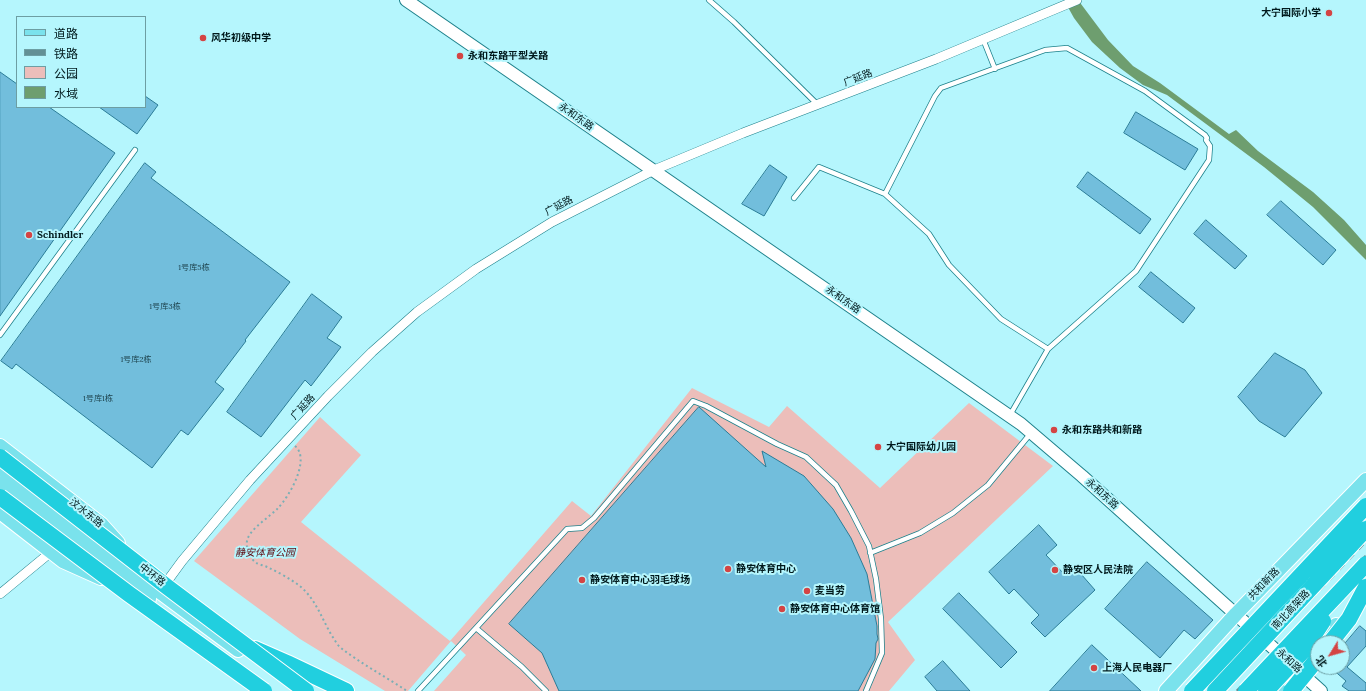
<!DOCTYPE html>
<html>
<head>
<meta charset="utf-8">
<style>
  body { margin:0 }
  #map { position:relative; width:1366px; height:691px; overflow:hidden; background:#b5f6fd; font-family:Lora,"Noto Sans SC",serif }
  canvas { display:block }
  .legend { position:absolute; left:16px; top:16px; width:130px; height:92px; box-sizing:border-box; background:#b5f6fd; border:1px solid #6d9ea3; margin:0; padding:5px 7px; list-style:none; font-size:12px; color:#01191c }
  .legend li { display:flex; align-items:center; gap:8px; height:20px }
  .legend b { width:20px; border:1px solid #6d9ea3 }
  .north { position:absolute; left:1310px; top:635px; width:40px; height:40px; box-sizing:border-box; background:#b5f6fd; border:1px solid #6d9ea3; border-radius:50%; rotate:233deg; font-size:11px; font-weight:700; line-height:16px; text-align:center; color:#01191c }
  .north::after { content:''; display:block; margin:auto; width:14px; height:18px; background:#d44444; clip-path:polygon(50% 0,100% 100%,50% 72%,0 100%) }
</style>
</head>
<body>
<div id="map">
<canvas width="1366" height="691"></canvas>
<ul class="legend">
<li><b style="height:5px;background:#7ae2ec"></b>道路</li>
<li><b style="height:5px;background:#629095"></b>铁路</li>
<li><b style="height:11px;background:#ecbeba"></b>公园</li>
<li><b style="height:11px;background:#6e9e6f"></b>水域</li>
</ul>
<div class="north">北</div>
</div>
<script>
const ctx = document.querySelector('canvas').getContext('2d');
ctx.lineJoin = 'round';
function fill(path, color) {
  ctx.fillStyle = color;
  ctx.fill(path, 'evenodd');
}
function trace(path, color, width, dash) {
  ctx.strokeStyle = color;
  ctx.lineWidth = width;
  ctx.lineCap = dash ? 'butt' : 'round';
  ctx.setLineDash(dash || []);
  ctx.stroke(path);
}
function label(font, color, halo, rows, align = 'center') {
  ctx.font = font + ' Lora,"Noto Sans SC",serif';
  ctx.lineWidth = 4;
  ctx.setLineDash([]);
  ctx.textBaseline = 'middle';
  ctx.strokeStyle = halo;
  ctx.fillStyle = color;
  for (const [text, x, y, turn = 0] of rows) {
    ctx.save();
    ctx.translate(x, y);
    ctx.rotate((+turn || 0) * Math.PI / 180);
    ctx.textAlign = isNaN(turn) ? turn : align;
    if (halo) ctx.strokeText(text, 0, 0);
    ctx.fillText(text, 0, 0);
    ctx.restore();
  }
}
const green = new Path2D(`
  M692,388L769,427L787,406L880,488L969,403L1053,466L888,622L915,660L889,691H434L466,655L451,641L408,691H385L300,639L194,561L320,417L361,455L301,522L450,641L572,501L591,516Z`);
const water = new Path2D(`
  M1064,0H1078L1108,40L1133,66L1160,83L1229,134L1236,130L1258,151L1313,192L1344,220L1366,245V260L1313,207L1264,167L1167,95L1143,85L1120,68L1092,42L1074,18Z`);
const building = new Path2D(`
  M0,72L17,84V107H49L115,153L0,316Z
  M145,96L158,105L137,134L99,107H145Z
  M1136,112L1198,149L1185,170L1124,133Z
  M145,163L156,172L151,178L290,282L245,340L246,341L215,382L224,389L188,435L181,430L152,468L16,364L12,369L1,361Z
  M770,165L787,177L764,216L742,204Z
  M1088,172L1151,219L1140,234L1077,187Z
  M1281,201L1336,250L1323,265L1267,215Z
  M1206,220L1247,256L1235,269L1194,234Z
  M1151,272L1195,308L1183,323L1139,287Z
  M312,294L342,317L327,338L341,347L311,386L305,380L261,437L227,412Z
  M1275,353L1305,370L1322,393L1285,437L1259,421L1238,397Z
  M699,407L766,467L762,451L804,476L833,509L851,538L867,574L877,626V634L878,639L876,643L875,659L858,691H559L542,653L509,624Z
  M1039,525L1057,545L1046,555L1065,575L1074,566L1095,590L1045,637L1031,623L1039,615L1014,589L1009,594L989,572Z
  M1147,562L1213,620L1195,639L1184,630L1160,658L1105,609Z
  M959,593L1017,652L1001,668L943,609Z
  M1360,626L1366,631V646L1347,667L1366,683V691H1349L1342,686L1346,681L1330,667H1342V647Z
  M1092,645L1141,691H1050Z
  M943,661L970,691H937L925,677Z`);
const path = new Path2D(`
  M295,446C311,459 289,497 278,508C270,517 249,529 247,541C246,548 250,558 255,562C259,565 263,565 267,567C278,572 291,579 301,587C316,600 322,619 332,636C335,640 337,645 341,648C360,663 386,677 407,691`);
const lane = new Path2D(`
  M709,0L734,22L817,104
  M983,39L995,69
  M885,194L935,96L941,88L1045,50L1067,48L1145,91L1205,135L1207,138L1206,140L1210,146L1209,160L1136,271L1048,349L1010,415
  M794,198L819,167L885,194L929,234L949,265L1001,319L1048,349
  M0,335L135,150
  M870,553L920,533L953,513L988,485L1031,433
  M476,628L522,667L546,691
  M418,691L567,529L582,528L594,518L693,401L706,406L777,444L806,457L836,485L851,511L869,546L876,579L881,619L882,653L866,691`);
const street = new Path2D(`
  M163,587L182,561L250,480L328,396L372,352L417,312L476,269L552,222L654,170L743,133L936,59L1077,0
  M0,594L51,552`);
const secondary = new Path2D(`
  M406,0L1021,424L1082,476L1321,691`);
const primary = new Path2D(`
  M0,446L101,524L118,543
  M0,468L160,592L238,650
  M0,484L149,599
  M0,512L63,561L101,578
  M1320,643L1336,625
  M1279,688L1318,645
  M1166,691L1236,614L1366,480`);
const highway = new Path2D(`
  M255,649L287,663L346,691`);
const rail = new Path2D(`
  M1223,691L1366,541
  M1237,691L1366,556`);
const highwayBridge = new Path2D(`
  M0,457L166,586L306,691
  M0,497L129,594L264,691
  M1330,643L1349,619L1366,587
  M1192,691L1366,506
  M1215,691L1366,529
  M1246,691L1366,564
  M1266,691L1304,650L1323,621
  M1291,691L1318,658`);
const markers = [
  [1329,13,4,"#d44444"],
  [203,38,4,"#d44444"],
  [460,56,4,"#d44444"],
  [29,235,4,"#d44444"],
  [1054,430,4,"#d44444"],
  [878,447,4,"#d44444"],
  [728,569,4,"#d44444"],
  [1055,570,4,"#d44444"],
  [582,580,4,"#d44444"],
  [807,591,4,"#d44444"],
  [782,609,4,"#d44444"],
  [1094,668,4,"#d44444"]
];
const numberNames = [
  ["1号库5栋",194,268],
  ["1号库3栋",165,307],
  ["1号库2栋",136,360],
  ["1号库1栋",98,399]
];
const poiNames = [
  ["大宁国际小学",1321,13,"right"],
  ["风华初级中学",211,38],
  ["永和东路平型关路",468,56],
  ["Schindler",37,235],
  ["永和东路共和新路",1062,430],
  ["大宁国际幼儿园",886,447],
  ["静安体育中心",736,569],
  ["静安区人民法院",1063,570],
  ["静安体育中心羽毛球场",590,580],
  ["麦当劳",815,591],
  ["静安体育中心体育馆",790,609],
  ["上海人民电器厂",1102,668]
];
const streetNames = [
  ["广延路",858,78,-21],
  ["永和东路",576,117,35],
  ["广延路",559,206,-28],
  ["永和东路",843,300,35],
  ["广延路",303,407,-47],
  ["永和东路",1102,494,42],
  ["汶水东路",86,513,39],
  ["中环路",152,575,38],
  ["共和新路",1264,584,-46],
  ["南北高架路",1291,610,-47],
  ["永和路",1289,661,42]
];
const parkNames = [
  ["静安体育公园",265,553]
];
fill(green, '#ecbeba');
fill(water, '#6e9e6f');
fill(building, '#72bedc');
trace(building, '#2b7c97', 1);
trace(lane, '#1d818b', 6);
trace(street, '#1d818b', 10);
trace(secondary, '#1d818b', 14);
trace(primary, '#fff', 16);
trace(highway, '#fff', 18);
trace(path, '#7bafb5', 2, [2, 3]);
trace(lane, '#fff', 4.5);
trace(street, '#fff', 9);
trace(secondary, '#fff', 12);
trace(primary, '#7ae2ec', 14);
trace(highway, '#21cfdf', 16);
trace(rail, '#629095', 3, [7, 7]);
trace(highwayBridge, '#fff', 18, []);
trace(highwayBridge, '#21cfdf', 16);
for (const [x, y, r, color] of markers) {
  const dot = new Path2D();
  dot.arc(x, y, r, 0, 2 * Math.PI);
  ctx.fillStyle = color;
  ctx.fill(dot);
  trace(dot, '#b5f6fd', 1.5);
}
label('8px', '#1d424c', null, numberNames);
label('bold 10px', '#01191c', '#b5f6fd', poiNames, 'left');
label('10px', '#01191c', '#b5f6fd', streetNames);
label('italic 10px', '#5f090f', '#b5f6fd', parkNames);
</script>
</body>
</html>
